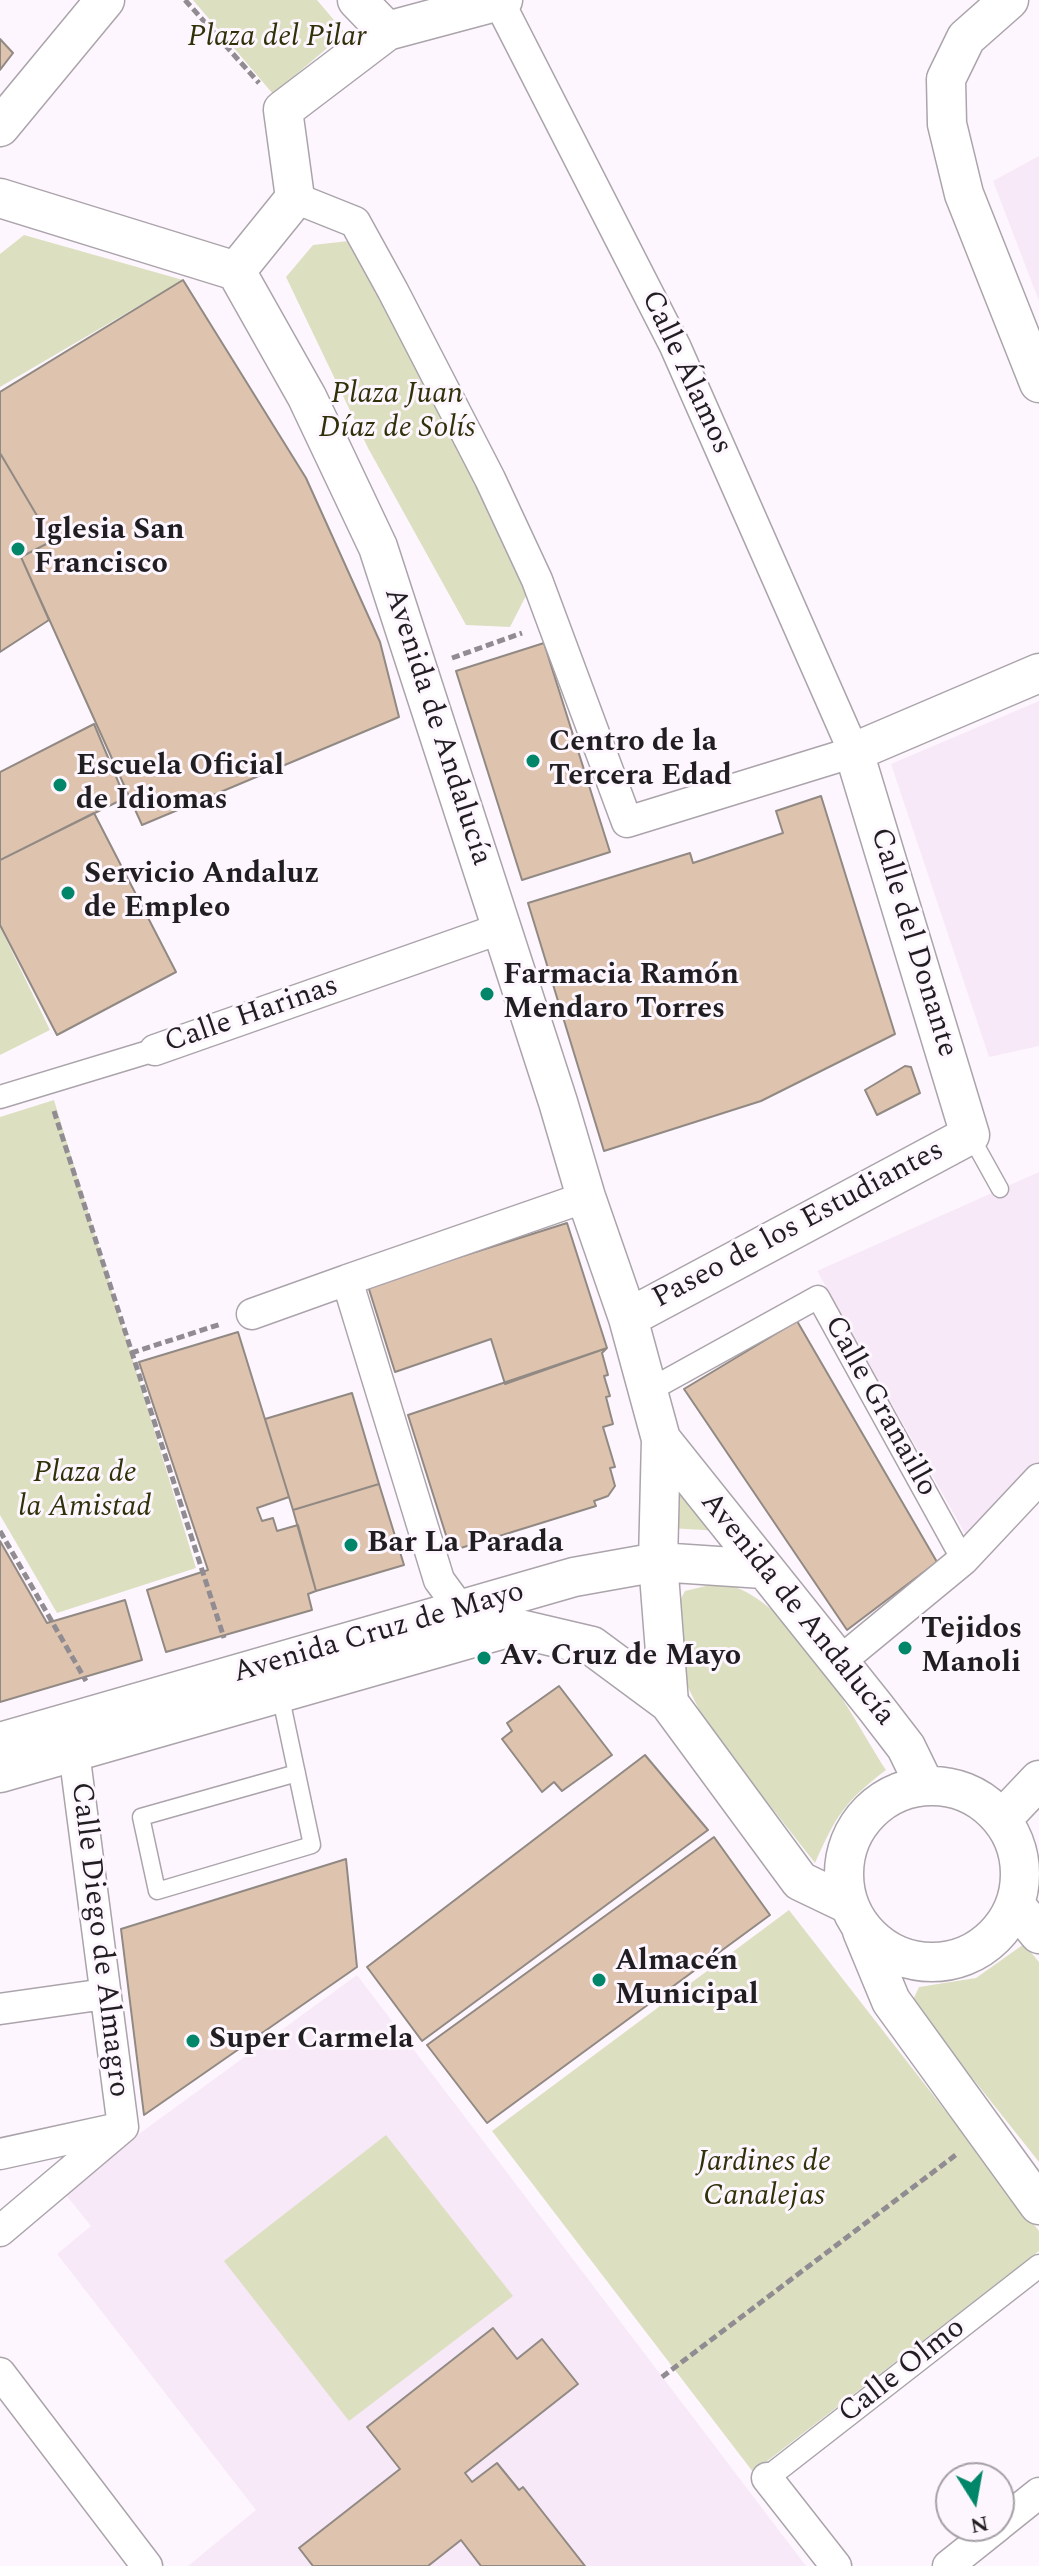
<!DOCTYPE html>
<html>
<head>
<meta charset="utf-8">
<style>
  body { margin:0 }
  #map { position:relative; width:1039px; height:2566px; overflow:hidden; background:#fef6fe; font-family:Spectral,serif }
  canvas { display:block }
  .north { position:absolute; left:935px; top:2462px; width:80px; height:80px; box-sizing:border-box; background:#fef6fe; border:2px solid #a5a0a6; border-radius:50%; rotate:169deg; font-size:22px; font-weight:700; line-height:32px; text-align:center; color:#201e21 }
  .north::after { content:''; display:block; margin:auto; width:28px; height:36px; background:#028669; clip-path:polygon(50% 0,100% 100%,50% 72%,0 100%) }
</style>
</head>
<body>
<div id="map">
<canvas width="1039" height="2566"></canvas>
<div class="north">N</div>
</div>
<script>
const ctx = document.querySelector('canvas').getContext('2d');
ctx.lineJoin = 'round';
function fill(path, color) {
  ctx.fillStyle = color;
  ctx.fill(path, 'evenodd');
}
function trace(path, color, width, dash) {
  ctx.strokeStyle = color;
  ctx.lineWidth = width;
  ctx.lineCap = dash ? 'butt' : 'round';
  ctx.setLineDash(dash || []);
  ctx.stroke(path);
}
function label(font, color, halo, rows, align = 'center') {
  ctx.font = font + ' Spectral,serif';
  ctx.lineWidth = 6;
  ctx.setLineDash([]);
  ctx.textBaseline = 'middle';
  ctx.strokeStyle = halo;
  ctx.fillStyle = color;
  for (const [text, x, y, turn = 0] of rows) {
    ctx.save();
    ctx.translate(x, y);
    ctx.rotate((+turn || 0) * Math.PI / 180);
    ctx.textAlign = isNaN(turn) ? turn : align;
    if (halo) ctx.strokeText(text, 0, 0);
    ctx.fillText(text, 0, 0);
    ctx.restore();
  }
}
const built = new Path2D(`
  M1039,156V301L993,181Z
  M1039,701V1046L989,1057L891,764Z
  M1039,1172V1469L967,1537L817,1271Z
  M357,1975L806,2566H188L256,2510L57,2254L91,2226L62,2190Z`);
const green = new Path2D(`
  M193,0H317L345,33L273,94Z
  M24,235L183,280L0,387V254Z
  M357,240L530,588L510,627L466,625L368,448L286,277L313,245Z
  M0,927L50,1030L0,1055Z
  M54,1100L196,1568L57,1613L0,1515V1117Z
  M669,1465L720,1531L670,1528Z
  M710,1585C719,1586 732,1585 740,1589C801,1616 851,1715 886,1770C844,1802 836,1816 815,1863L706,1724L686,1683L674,1612L685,1591Z
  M789,1910L1039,2231V2251L753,2472L492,2131Z
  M1024,1944L1039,1962V2162L912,2002L919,1987L976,1978Z
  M386,2135L513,2296L349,2421L224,2261Z`);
const building = new Path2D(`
  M0,39L13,53L0,70Z
  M183,280L306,478L380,642L399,717L142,825L21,557L52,541L0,453V392Z
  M0,453L52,541L21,557L49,620L0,652Z
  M544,643L610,852L522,880L456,671Z
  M94,724L125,798L0,860V772Z
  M821,796L895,1034L761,1101L604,1151L528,903L690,853L693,863L783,833L776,811Z
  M94,813L176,972L57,1035L0,925V860Z
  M905,1066L911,1067L920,1093L877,1115L865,1090Z
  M567,1223L607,1348L505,1384L491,1339L395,1372L368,1286Z
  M797,1321L937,1562L847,1630L684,1389Z
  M238,1332L289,1497L257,1508L262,1521L273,1518L277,1531L298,1525L316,1591L308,1594L312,1610L166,1652L147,1590L208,1570L139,1362Z
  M607,1348L602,1353L608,1375L604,1376L610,1396L606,1397L613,1424L603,1427L615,1467L610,1468L615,1486L608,1496L594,1501L596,1506L451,1551L408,1415Z
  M352,1393L379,1484L293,1510L265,1419Z
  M379,1484L404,1565L316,1591L293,1510Z
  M0,1541L47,1623L125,1600L142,1660L0,1702Z
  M559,1686L612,1755L562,1791L554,1782L542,1792L502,1739L512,1731L507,1723Z
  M645,1755L708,1830L422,2041L367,1967Z
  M714,1837L770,1915L487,2123L427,2045Z
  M346,1859L357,1967L144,2115L121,1929Z
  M493,2328L517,2359L542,2339L578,2384L465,2473L472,2482L497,2463L519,2490L523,2487L585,2566H481L461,2540L428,2566H313L299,2548L400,2469L367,2427Z`);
const path = new Path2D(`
  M185,0L259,83
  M452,658L522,633
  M54,1111L224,1638
  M131,1353L221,1324
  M0,1531L86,1681
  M662,2377L957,2154`);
const service = new Path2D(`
  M970,1135L1000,1189
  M280,1694L312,1845L157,1891L141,1817L297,1773`);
const pedestrian = new Path2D(`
  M0,1097L155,1050
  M648,1391L818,1297L963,1560
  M767,2478L1039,2266`);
const minor = new Path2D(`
  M295,198L355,222L393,291L490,479L537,580L627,822L854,752L675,346L499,2
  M155,1050L502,928
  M252,1314L347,1280
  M461,1610L439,1580L347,1280L586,1197
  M838,1663L963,1560L1039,1479
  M74,1752L123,2127
  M0,2009L105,1994
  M0,2154L119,2128
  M0,2231L123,2127
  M0,2373L147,2566
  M767,2478L836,2566
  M999,2525L1039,2493
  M948,2566L998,2526`);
const tertiary = new Path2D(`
  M357,0L387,31
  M1009,0L966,38L946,79L947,124L964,194L1039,383
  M0,127L105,0
  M0,198L236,271L307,397L378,547L558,1102L586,1197L628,1318L661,1439L658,1562L669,1703
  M236,271L295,198L283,110L387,31L503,0
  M628,1318L970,1135L854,752L1039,673
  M661,1439L876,1708L906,1747L925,1786
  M0,1742L574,1577L658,1562L763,1569
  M0,1773L511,1627L592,1646L669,1703L800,1881L848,1904
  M844 1874a88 88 0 1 1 176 0a88 88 0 1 1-176 0Z
  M1002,1819L1039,1780
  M1016,1906L1039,1934
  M862,1931L891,2001L1039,2205`);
const markers = [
  [18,549,8,"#028669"],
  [533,761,8,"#028669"],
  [60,785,8,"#028669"],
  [68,893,8,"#028669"],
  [487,994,8,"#028669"],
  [351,1545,8,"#028669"],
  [905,1648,8,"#028669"],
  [484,1658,8,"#028669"],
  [599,1980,8,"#028669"],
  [193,2041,8,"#028669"]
];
const parkNames = [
  ["Plaza del Pilar",277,39],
  ["Plaza Juan",397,396],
  ["Díaz de Solís",397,430],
  ["Plaza de",85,1475],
  ["la Amistad",85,1509],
  ["Jardines de",764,2164],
  ["Canalejas",764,2198]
];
const streetNames = [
  ["Calle Álamos",685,373,65],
  ["Avenida de Andalucía",436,727,72],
  ["Calle del Donante",912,943,73],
  ["Calle Harinas",252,1016,-19],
  ["Paseo de los Estudiantes",799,1226,-28],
  ["Calle Granaillo",879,1407,61],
  ["Avenida de Andalucía",796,1610,51],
  ["Avenida Cruz de Mayo",379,1634,-16],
  ["Calle Diego de Almagro",98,1940,83],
  ["Calle Olmo",903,2372,-38]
];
const poiNames = [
  ["Iglesia San",34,532],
  ["Francisco",34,566],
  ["Centro de la",549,744],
  ["Tercera Edad",549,778],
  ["Escuela Oficial",76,768],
  ["de Idiomas",76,802],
  ["Servicio Andaluz",84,876],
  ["de Empleo",84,910],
  ["Farmacia Ramón",503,977],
  ["Mendaro Torres",503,1011],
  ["Bar La Parada",367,1545],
  ["Tejidos",921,1631],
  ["Manoli",921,1665],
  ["Av. Cruz de Mayo",500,1658],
  ["Almacén",615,1963],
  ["Municipal",615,1997],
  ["Super Carmela",209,2041]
];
fill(built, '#f7e9f7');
fill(green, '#dce0c1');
fill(building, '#dec4ae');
trace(building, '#918983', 2);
trace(service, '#aba4ab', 19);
trace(pedestrian, '#aba4ab', 25);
trace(minor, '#aba4ab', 33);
trace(tertiary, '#aba4ab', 41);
trace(path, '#918c91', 5, [8, 4]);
trace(service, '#fff', 16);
trace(pedestrian, '#fff', 22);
trace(minor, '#fff', 30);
trace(tertiary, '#fff', 38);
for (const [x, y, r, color] of markers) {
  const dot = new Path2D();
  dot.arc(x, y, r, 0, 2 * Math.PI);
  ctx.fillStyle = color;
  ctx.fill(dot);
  trace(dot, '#fef6fe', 3);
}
label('italic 30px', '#2f3109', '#fef6fe', parkNames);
label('30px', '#201e21', '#fef6fe', streetNames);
label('bold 30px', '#201e21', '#fef6fe', poiNames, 'left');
</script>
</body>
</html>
